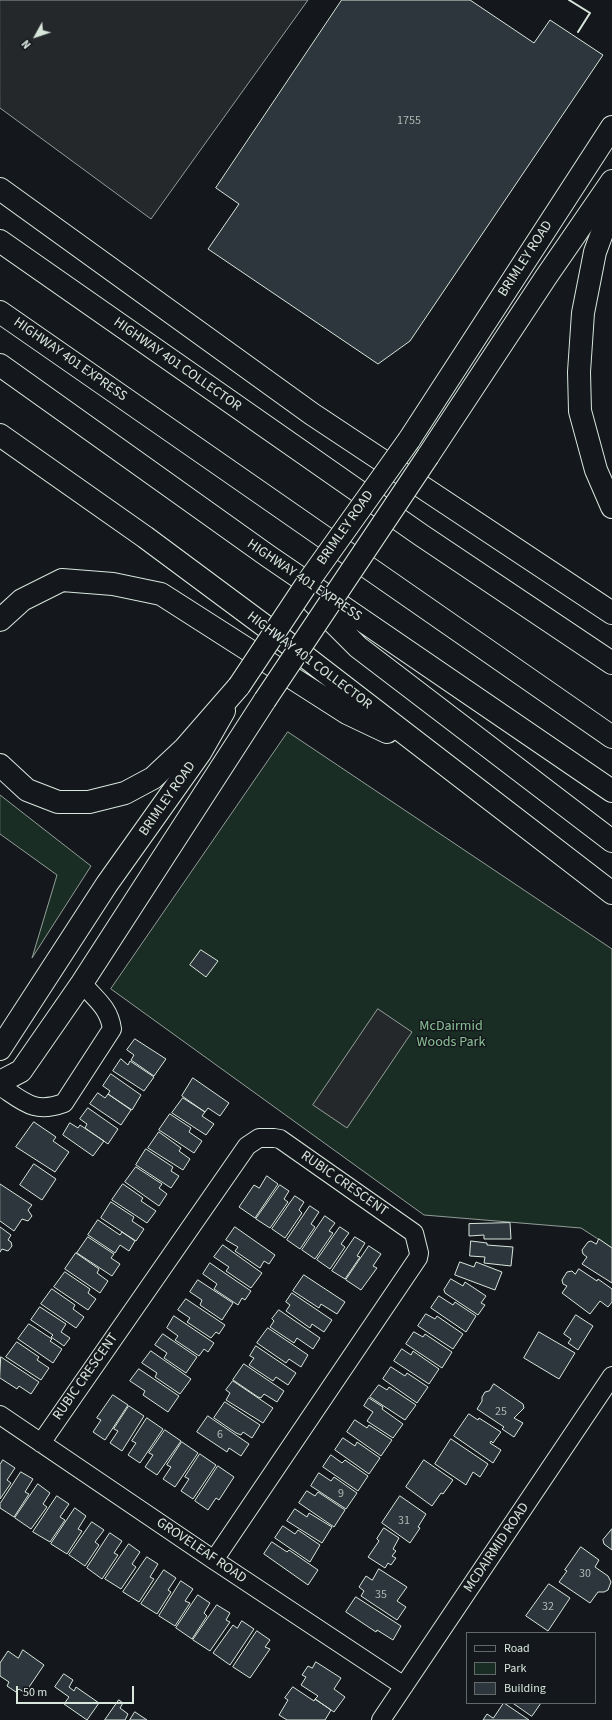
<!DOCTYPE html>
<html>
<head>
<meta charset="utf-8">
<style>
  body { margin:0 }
  #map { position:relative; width:612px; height:1720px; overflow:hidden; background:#14181c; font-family:"Source Sans 3",sans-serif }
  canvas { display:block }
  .legend { position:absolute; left:466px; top:1632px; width:130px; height:72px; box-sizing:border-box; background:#14181c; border:1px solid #626a69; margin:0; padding:5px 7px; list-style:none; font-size:12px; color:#d8e6dc }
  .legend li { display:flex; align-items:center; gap:8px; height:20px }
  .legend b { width:20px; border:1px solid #626a69 }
  .north { position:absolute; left:16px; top:16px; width:40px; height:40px; -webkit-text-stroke:3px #14181c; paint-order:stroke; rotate:230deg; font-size:11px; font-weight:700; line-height:16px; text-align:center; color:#d8e6dc }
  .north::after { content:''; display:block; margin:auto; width:14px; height:18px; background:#d8e6dc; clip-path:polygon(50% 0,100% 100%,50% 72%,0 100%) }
  .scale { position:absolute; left:16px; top:1686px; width:118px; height:18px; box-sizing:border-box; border:2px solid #d8e6dc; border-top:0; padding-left:5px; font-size:12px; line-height:14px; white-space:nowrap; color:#d8e6dc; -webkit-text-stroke:3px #14181c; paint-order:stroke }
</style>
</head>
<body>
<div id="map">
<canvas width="612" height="1720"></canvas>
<ul class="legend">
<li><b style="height:5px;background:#14181c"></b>Road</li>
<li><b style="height:11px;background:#1a2d24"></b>Park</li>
<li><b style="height:11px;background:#2c363c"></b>Building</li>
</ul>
<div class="north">N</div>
<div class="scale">50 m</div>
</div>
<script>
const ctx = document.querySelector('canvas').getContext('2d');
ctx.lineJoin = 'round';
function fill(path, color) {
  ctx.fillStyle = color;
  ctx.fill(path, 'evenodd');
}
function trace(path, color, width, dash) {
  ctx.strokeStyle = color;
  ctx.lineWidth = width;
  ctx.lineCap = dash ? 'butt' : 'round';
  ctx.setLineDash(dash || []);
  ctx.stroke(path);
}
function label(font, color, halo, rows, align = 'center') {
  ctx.font = font + ' "Source Sans 3",sans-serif';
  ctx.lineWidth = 3;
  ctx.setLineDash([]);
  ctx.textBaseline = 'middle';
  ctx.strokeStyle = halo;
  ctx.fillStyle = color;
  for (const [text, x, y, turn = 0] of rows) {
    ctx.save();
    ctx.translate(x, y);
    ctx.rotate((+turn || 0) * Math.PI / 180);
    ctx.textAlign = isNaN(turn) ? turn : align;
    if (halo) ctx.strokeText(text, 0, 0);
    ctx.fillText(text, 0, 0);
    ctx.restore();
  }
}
const green = new Path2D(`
  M288,732L612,949V1248L581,1228L424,1215L111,989Z
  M0,795L91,866L32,958L57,875L0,834Z`);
const parking = new Path2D(`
  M0,0H308L151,219L0,108Z
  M378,1009L412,1032L347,1128L313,1105Z`);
const building = new Path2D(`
  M342,0H470L534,43L550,20L603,55L410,341L378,364L208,249L239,204L216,188Z
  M201,950L218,961L206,977L190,965Z
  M135,1039L166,1059L154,1076L131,1060L134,1055L127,1050Z
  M121,1059L128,1065L130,1061L154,1077L144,1091L113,1071Z
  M111,1074L141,1095L132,1110L108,1094L110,1091L103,1086Z
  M193,1078L229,1103L220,1116L208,1108L205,1112L182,1096Z
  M98,1093L105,1098L108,1094L131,1110L121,1125L90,1104Z
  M183,1098L205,1112L202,1116L214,1124L206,1135L172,1113Z
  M88,1108L118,1129L108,1144L85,1128L87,1124L80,1119Z
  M170,1114L191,1128L189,1132L202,1141L194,1153L159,1130Z
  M34,1122L56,1137L53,1141L69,1152L55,1172L16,1147Z
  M70,1123L78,1128L80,1125L104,1141L93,1156L63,1135Z
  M159,1132L181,1148L179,1151L190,1159L183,1170L148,1148Z
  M146,1149L173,1167L171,1171L179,1176L171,1188L136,1165Z
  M34,1164L56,1179L42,1200L20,1185Z
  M136,1167L162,1184L159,1188L167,1194L159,1206L125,1182Z
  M267,1176L278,1184L255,1218L239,1207L254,1185L259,1188Z
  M0,1184L32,1205L28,1210L32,1216L28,1221L22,1219L14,1231L0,1221Z
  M123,1184L143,1198L141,1201L156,1211L147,1223L112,1200Z
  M280,1185L289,1191L284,1199L288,1202L270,1228L256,1219Z
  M295,1196L304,1202L299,1210L302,1213L285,1238L272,1229Z
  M111,1202L134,1217L132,1221L144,1229L136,1241L101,1218Z
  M310,1206L319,1212L311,1224L315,1227L300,1249L287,1240Z
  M325,1216L335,1223L329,1231L333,1233L315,1259L302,1250Z
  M98,1220L120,1235L122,1232L135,1241L129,1251L120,1245L115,1253L88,1235Z
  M510,1223L511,1239H484V1235L469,1236V1224Z
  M0,1227L11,1235L8,1240L11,1242L12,1246L8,1251L2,1249L0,1252Z
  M235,1227L275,1255L269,1264L264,1261L260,1268L235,1251L238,1247L226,1240Z
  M340,1227L349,1233L341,1244L345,1247L330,1269L317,1260Z
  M88,1237L114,1254L111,1258L120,1264L112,1276L77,1253Z
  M355,1237L365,1243L357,1256L360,1257L345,1279L332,1271Z
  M599,1239L612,1248V1283L582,1264L587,1257L583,1254L582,1250L588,1242L591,1241L596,1244Z
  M471,1241L487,1243V1245L513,1247L511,1266L484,1263L485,1257L470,1256Z
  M223,1245L262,1273L251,1288L226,1271L229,1267L214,1257Z
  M369,1246L381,1254L373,1266L377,1268L361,1290L346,1280Z
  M76,1253L99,1269L97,1273L108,1281L100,1293L65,1269Z
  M460,1262L474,1267L476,1262L502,1272L495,1290L455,1275Z
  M210,1263L251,1291L245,1300L242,1298L238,1305L214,1289L217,1284L203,1274Z
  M579,1269L597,1281L598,1279L612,1289V1302L608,1307L600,1301L590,1314L562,1293L567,1286L563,1284L562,1280L567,1272L572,1271L575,1274Z
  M65,1272L90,1289L88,1293L96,1299L88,1310L54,1287Z
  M304,1275L345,1302L337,1314L321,1304L319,1308L293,1291Z
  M451,1279L463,1286L465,1282L486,1296L481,1303L485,1305L478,1315L445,1293L444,1290Z
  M198,1280L233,1303L222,1320L200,1305L202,1300L190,1292Z
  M52,1289L75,1305L73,1309L84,1317L76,1328L41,1304Z
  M292,1293L332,1320L324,1332L312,1324L310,1328L286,1311L290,1305L286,1302Z
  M439,1296L453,1305L455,1302L476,1316L466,1332L431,1308Z
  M186,1299L225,1325L219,1334L216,1332L211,1338L187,1322L190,1318L178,1310Z
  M40,1307L66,1324L61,1332L70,1338L64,1346L51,1337L53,1335L31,1320Z
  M279,1310L320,1338L313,1349L297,1338L294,1343L270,1327L274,1321L272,1319Z
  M426,1314L435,1319L437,1316L463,1334L453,1349L418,1326Z
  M576,1315L593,1326L578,1350L568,1343L571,1339L564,1334Z
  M174,1316L214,1343L208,1352L204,1349L199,1356L175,1340L178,1336L167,1328Z
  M29,1324L52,1339L50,1341L62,1349L53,1363L18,1339Z
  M268,1328L308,1355L301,1367L289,1359L286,1363L257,1343Z
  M414,1332L423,1337L425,1334L452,1352L442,1368L406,1344Z
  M539,1332L575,1353L559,1379L524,1358Z
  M163,1334L197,1357L186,1373L164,1358L167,1353L155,1345Z
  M17,1342L39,1357L37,1360L49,1368L41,1380L6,1357Z
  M256,1346L296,1373L288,1385L276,1377L273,1381L249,1365L254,1358L250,1356Z
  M402,1349L411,1355L413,1351L439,1369L429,1384L394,1361Z
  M151,1351L191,1379L180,1394L155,1377L157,1373L142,1363Z
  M1,1357L39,1382L31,1394L19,1386L17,1389L0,1378Z
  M244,1364L284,1391L277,1402L264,1394L261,1398L258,1397L233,1380Z
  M391,1367L405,1376L407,1373L428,1387L417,1403L383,1379Z
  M139,1369L179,1396L168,1412L143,1395L145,1391L130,1381Z
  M233,1381L273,1408L263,1423L226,1400L230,1393L226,1390Z
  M494,1384L523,1404L524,1408L514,1418L523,1423L514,1437L502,1429L504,1427L477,1409L482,1401V1397L485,1392L489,1391Z
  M379,1385L387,1390L389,1387L416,1405L405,1420L370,1397Z
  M113,1395L128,1405L105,1440L93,1432L101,1420L97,1418Z
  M369,1398L383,1407L382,1409L403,1424L393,1438L367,1421L373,1412L364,1406Z
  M225,1402L260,1425L252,1438L243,1432L241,1435L236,1433L214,1418Z
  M129,1406L144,1416L122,1451L110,1443L118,1431L114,1429Z
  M469,1414L478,1420L479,1418L501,1432L493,1443L491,1441L490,1443L501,1450L493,1463L454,1436Z
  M208,1416L249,1444L241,1456L229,1448L227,1452L197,1432Z
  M147,1418L163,1429L140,1463L128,1455L136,1443L132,1441Z
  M355,1420L367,1428L369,1425L392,1440L381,1456L347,1432Z
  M165,1430L181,1441L157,1475L145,1467L153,1455L149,1453Z
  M343,1438L355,1446L357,1442L380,1458L369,1474L335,1450Z
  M451,1439L488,1464L480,1477L473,1472L466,1485L435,1464Z
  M182,1442L198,1453L175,1487L163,1479L171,1467L167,1465Z
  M200,1454L216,1465L193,1499L181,1491L189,1479L185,1477Z
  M331,1455L342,1463L345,1460L368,1476L358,1491L323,1467Z
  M3,1460L15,1468L7,1480L11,1483L0,1499V1465Z
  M424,1460L453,1480L443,1494L441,1493L432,1506L406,1487Z
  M218,1466L234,1477L219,1500L216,1498L208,1510L195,1501Z
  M21,1472L33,1479L25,1492L29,1494L14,1517L0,1508V1504Z
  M319,1473L331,1481L334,1477L357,1493L346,1509L311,1486Z
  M38,1484L50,1493L43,1504L47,1507L31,1529L15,1518Z
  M307,1491L315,1496L318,1492L345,1510L334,1527L299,1503Z
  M57,1496L69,1504L60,1517L65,1520L50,1542L33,1532Z
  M400,1496L426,1514L418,1527L420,1528L410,1543L382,1523Z
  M75,1508L86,1516L78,1529L82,1531L67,1554L51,1544Z
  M295,1509L307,1517L309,1513L332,1527L322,1543L287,1521Z
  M92,1522L104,1530L95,1542L99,1545L85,1566L69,1555Z
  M283,1526L295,1534L298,1530L320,1545L310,1562L275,1538Z
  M384,1528L399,1538L393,1549L396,1551L392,1556L396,1558L391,1565L388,1563L385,1568L368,1557L379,1541L377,1539Z
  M612,1529V1550L604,1544L603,1540Z
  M110,1533L122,1541L114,1553L118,1555L102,1579L87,1568Z
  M272,1542L287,1552L289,1550L318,1570L308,1585L264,1554Z
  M129,1544L140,1552L132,1564L136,1567L121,1589L105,1579Z
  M581,1547L599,1560L595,1567L608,1576L611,1582L608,1590L604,1592H598L590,1603L559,1582L567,1571L565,1570Z
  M147,1557L158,1564L150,1577L154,1579L139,1602L123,1592Z
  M379,1569L407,1587L397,1601L406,1607L397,1620L361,1596L364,1591L359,1587L366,1576L372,1580Z
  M164,1570L176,1578L168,1590L171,1592L157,1614L141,1604Z
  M181,1581L193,1589L185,1601L190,1603L175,1626L159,1616Z
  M549,1584L570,1598L548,1631L526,1616Z
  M198,1595L210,1603L204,1613L207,1616L192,1639L176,1628Z
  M356,1597L401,1626L393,1640L377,1630L376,1632L346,1612Z
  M217,1605L230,1613L226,1620L230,1622L210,1651L193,1640Z
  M242,1621L254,1629L230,1665L213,1653L233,1625L237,1628Z
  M257,1631L270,1640L265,1647L270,1649L250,1678L233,1667Z
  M23,1650L44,1665L25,1693L19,1689L16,1692L7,1686L9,1682L0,1676V1663L8,1651L18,1658Z
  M316,1662L341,1678L334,1689L345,1697L334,1712L315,1699L318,1696L301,1685L306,1677L302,1675L308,1666L312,1668Z
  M64,1674L73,1680L69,1687L74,1691L76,1687L99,1703L87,1720L64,1704L69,1697L55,1687Z
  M293,1687L314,1701L315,1699L331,1710L325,1720H287L279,1715L288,1700L285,1698Z
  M119,1700L123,1703L120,1708L128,1714L125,1720H105Z
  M504,1703L529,1720H483L487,1714L493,1718Z
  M513,1703H541L532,1716Z
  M135,1712L147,1720H130Z`);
const minor = new Path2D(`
  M0,1086C24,1102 34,1114 64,1103L112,1029C109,1007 95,999 82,983
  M0,1415L214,1560L404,1686
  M41,1443L247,1146L259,1138H274L280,1139L414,1233L419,1253L418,1258L214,1560
  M381,1720L612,1376`);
const major = new Path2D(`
  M409,440L612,127
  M428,456L546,277L612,181
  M0,1049L107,884L200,753L224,711
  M0,1082L21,1071L82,983L265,700`);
const highway = new Path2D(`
  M0,189L312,414L612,613
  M612,206L595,252L583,313L579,372L580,411L596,470L612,507
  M0,241L421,535L612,663
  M0,312L612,737
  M0,365L268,556L612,791
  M0,435L145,537L281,638L612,893
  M311,600L358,647L612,841
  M0,620L22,600L62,580L113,584L161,594L347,713L387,732
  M0,765L27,790L58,802H89L125,793L153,778L185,748L239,686`);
const majorBridge = new Path2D(`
  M239,686L310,579L409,440
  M265,700L428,456`);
const wall = new Path2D(`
  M569,0L590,13L578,32`);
const numberNames = [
  ["1755",409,121],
  ["25",501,1412],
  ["6",220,1435],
  ["9",341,1494],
  ["31",404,1521],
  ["30",585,1574],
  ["35",381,1595],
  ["32",548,1607]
];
const streetNames = [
  ["BRIMLEY ROAD",526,259,-57],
  ["HIGHWAY 401 EXPRESS",70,360,35],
  ["HIGHWAY 401 COLLECTOR",177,365,35],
  ["BRIMLEY ROAD",346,528,-55],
  ["HIGHWAY 401 EXPRESS",304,581,34],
  ["HIGHWAY 401 COLLECTOR",309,661,37],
  ["BRIMLEY ROAD",168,799,-55],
  ["RUBIC CRESCENT",344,1184,35],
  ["RUBIC CRESCENT",86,1377,-55],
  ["MCDAIRMID ROAD",497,1548,-56],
  ["GROVELEAF ROAD",201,1551,34]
];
const parkNames = [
  ["McDairmid",451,1027],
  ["Woods Park",451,1043]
];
fill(green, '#1a2d24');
trace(green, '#939e99', 1);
fill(parking, '#24282b');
trace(parking, '#939e99', 1);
fill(building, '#2c363c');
trace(building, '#d8e6dc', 1);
trace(minor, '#d8e6dc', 20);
trace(major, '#d8e6dc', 24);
trace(highway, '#d8e6dc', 24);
trace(minor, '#14181c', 18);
trace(major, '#14181c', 22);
trace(highway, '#14181c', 22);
trace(majorBridge, '#d8e6dc', 24, []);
trace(majorBridge, '#14181c', 22);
trace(wall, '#d8e6dc', 2);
label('12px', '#adbab4', null, numberNames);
label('14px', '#d8e6dc', '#14181c', streetNames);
label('14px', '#8ac095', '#14181c', parkNames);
</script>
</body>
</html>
